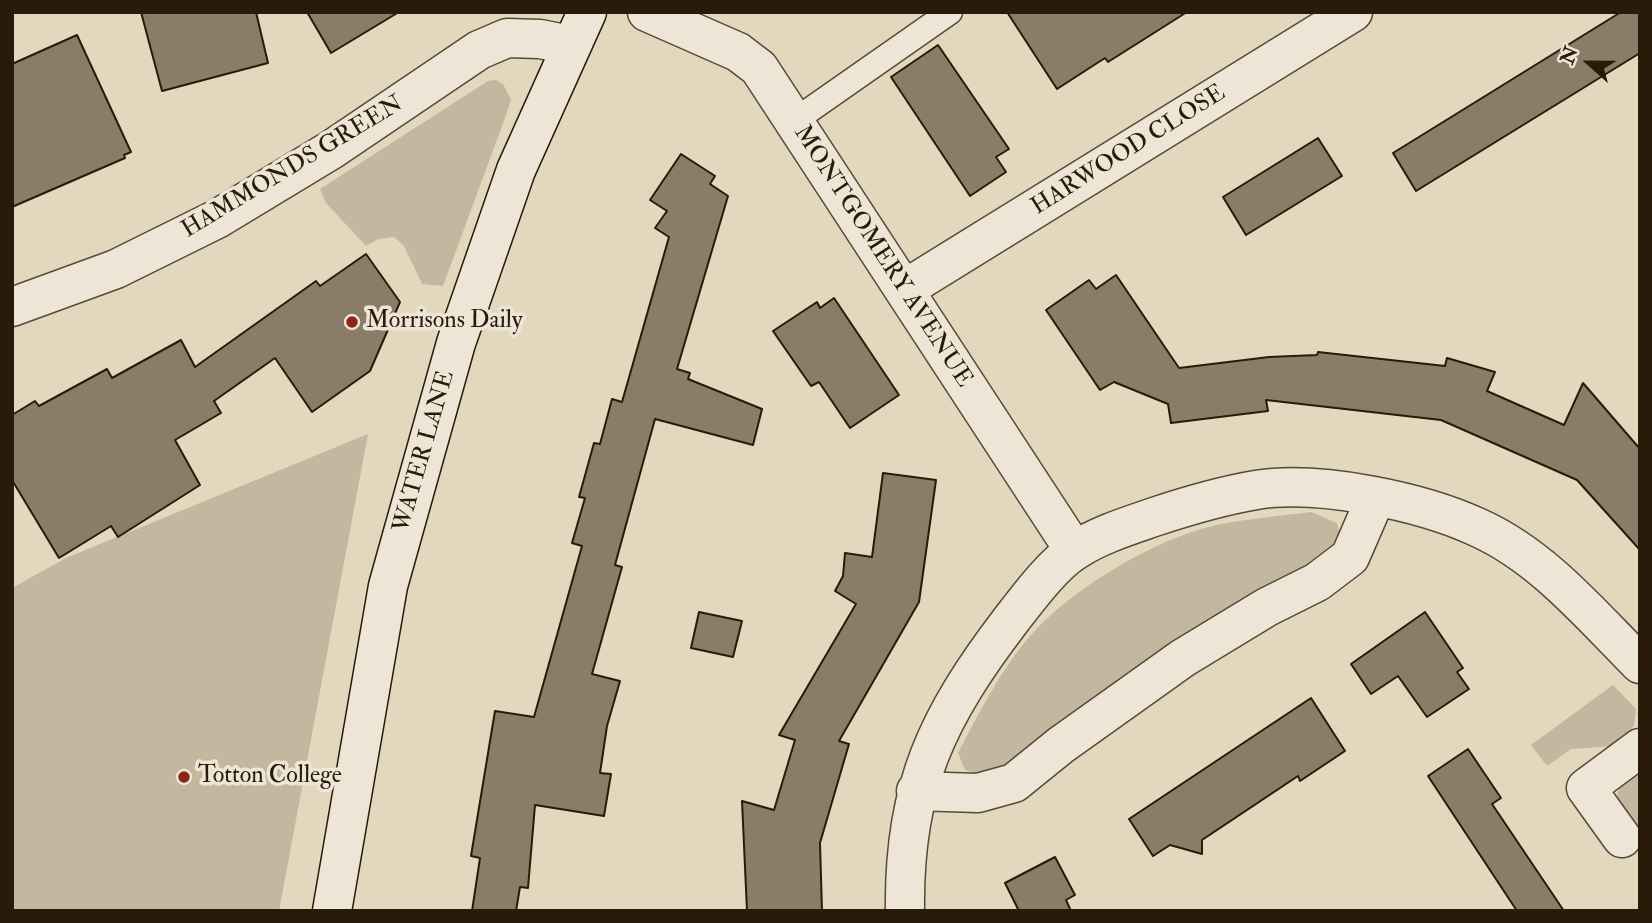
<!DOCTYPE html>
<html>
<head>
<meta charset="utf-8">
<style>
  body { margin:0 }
  #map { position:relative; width:1652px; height:923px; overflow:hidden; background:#e3d7be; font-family:"IM FELL Double Pica",serif }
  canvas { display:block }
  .frame { position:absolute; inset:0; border:14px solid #291a09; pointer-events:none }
  .north { position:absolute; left:1554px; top:28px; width:70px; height:70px; -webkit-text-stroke:5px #ede5d5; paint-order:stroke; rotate:291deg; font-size:19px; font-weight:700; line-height:28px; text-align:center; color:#291a09 }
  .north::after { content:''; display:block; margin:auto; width:24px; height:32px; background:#291a09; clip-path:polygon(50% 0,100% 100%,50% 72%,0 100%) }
</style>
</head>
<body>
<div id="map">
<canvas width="1652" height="923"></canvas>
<div class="frame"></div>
<div class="north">N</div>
</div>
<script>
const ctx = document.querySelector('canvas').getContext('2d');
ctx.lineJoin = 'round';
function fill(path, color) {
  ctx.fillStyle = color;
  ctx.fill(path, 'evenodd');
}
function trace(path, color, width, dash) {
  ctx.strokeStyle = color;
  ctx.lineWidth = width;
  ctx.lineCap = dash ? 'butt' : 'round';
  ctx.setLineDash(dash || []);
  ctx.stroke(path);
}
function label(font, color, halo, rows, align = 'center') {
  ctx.font = font + ' "IM FELL Double Pica",serif';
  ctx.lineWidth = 7;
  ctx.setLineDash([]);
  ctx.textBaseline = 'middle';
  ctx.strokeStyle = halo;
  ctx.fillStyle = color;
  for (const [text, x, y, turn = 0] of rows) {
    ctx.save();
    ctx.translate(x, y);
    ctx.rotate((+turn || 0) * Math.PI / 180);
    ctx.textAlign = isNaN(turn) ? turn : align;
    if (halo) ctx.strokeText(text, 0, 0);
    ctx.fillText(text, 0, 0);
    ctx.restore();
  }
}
const green = new Path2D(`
  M496,80L503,84L511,100L505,118L443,286L422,284L404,246L394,237L379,239L366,246L326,203L320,189L488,81Z
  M368,434L279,911H12V588L66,558Z
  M1311,512L1337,523L1342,544L1008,767L987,777L965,770L958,753C979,713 1001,669 1031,635C1070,591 1144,546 1201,529C1236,519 1275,517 1311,512Z
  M1613,685L1636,709L1634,725L1626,737L1614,746L1571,749L1547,766L1531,745Z
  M1640,767V842C1619,808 1602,795 1640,767Z`);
const building = new Path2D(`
  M141,12H256L268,63L162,91Z
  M307,12H399L331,53Z
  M1007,12H1187L1108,62L1105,58L1057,89Z
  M1621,12H1640V53L1416,191L1393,153Z
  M77,35L131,152L124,155L125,158L12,207V64Z
  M938,45L1009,149L996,157L1006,172L970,196L891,77Z
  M1318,138L1342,176L1246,235L1223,197Z
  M681,154L715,176L710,184L728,196L677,369L690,373L688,379L762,409L753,445L655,419L615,565L622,567L592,674L620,681L607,726L600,773L611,774L604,816L535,805L528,888L520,887L516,911H472L480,858L471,856L495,711L534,717L582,546L572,543L585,498L579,497L594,443L600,444L612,399L622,402L669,237L655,228L667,211L650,200Z
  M366,254L400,302L370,371L312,412L275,358L214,401L221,413L175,440L200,485L118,537L111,526L59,558L12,480V415L35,401L39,406L107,369L112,378L181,340L195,367L316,281L320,286Z
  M1116,275L1179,368L1269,357L1317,355L1318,352L1445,366L1447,358L1495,372L1487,391L1564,425L1583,383L1640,449V550L1577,480L1441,420L1266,400L1268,411L1171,423L1168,404L1114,382L1100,390L1046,310L1089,280L1096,289Z
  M834,298L899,395L850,428L819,382L811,386L773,331L817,302L820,308Z
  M883,473L936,480L919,602L839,741L849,744L820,843L822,911H747L742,801L774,810L795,740L779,735L856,604L835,591L843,576L845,553L872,557Z
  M699,612L742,621L733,657L691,648Z
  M1425,612L1463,668L1457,672L1469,689L1427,717L1398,676L1371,694L1351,664Z
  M1311,698L1345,751L1300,781L1298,776L1202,840V854L1170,845L1153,856L1129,819Z
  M1468,749L1501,798L1492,804L1564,911H1517L1428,776Z
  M1055,857L1075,895L1066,900L1071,911H1019L1005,883Z`);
const lane = new Path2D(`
  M794,121L950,12`);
const street = new Path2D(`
  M647,12L738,52L759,68L1074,550
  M905,289L1353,12
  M12,307L116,269L217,219L331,150L479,50L507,38L540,39L570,45
  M916,791L978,793L1014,783L1061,745L1183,658L1267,607L1317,582L1350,557L1376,497
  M1622,838L1586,788L1640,748
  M905,911C903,787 937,717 1011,620C1028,598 1053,564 1076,550C1099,535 1128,526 1154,517C1187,506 1221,496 1256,490C1319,480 1421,501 1479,528C1543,557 1591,615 1640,664`);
const secondary = new Path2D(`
  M332,911L388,586L456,343L516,170L587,12`);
const markers = [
  [352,322,7,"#8f2418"],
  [184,777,7,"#8f2418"]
];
const streetNames = [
  ["HARWOOD CLOSE",1129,151,-32],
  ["HAMMONDS GREEN",293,168,-31],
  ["MONTGOMERY AVENUE",882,257,57],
  ["WATER LANE",425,452,-74]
];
const poiNames = [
  ["Morrisons Daily",366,322],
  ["Totton College",198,777]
];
fill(green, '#c3b79f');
fill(building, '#8a7c67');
trace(building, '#291a09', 2);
trace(lane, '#584936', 27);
trace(street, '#584936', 41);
trace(secondary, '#291a09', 41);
trace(lane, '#ede5d5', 24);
trace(street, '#ede5d5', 38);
trace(secondary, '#ede5d5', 38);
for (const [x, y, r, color] of markers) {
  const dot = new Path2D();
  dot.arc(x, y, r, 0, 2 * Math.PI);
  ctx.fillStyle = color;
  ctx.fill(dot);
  trace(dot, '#ede5d5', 2.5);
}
label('24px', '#291a09', '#ede5d5', streetNames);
label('24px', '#291a09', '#ede5d5', poiNames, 'left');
</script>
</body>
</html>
